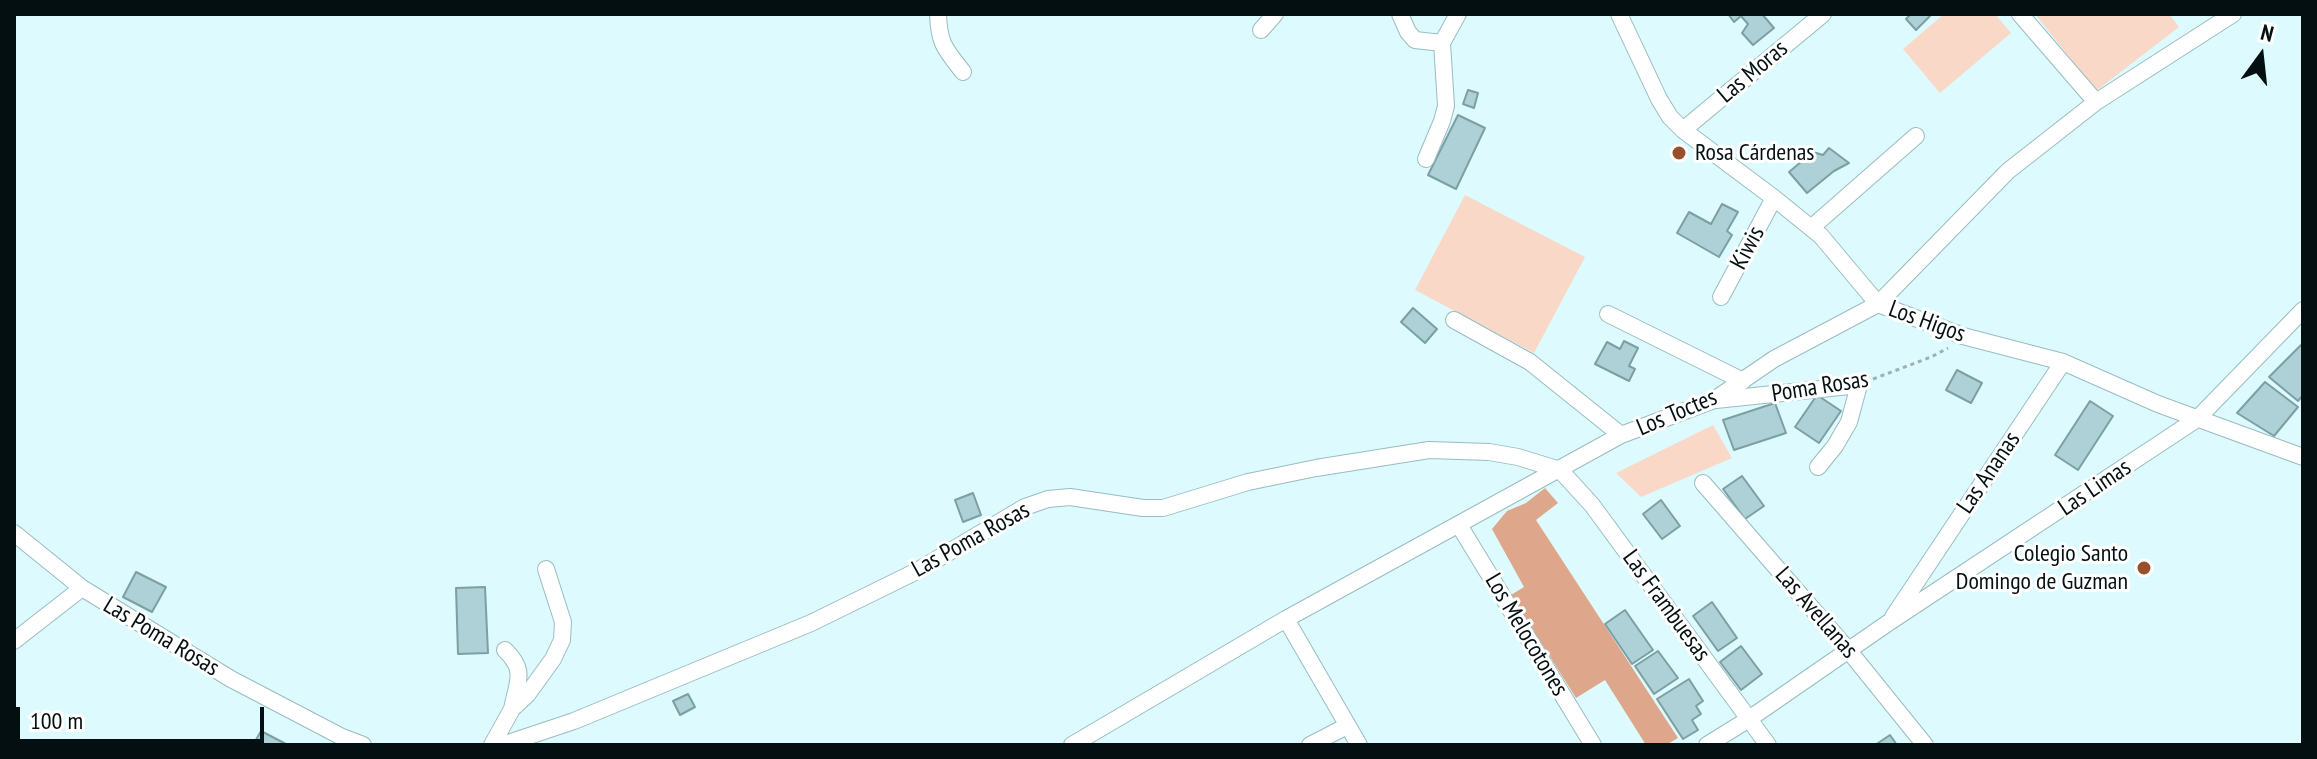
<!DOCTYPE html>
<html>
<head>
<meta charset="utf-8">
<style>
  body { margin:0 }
  #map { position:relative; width:2317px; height:759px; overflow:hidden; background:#ddfbfe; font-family:"PT Sans Narrow",sans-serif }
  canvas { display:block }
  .frame { position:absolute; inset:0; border:16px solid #030f10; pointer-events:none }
  .north { position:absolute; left:2221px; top:16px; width:80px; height:80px; -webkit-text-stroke:6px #fff; paint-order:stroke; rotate:15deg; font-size:22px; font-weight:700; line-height:32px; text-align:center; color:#030f10 }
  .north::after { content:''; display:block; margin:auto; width:28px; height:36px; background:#030f10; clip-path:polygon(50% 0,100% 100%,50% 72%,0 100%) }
  .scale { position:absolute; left:16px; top:707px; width:248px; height:36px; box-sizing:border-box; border:4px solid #030f10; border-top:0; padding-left:10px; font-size:24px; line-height:28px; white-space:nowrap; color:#030f10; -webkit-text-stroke:6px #fff; paint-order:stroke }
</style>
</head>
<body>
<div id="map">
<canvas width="2317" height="759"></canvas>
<div class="frame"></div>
<div class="north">N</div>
<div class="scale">100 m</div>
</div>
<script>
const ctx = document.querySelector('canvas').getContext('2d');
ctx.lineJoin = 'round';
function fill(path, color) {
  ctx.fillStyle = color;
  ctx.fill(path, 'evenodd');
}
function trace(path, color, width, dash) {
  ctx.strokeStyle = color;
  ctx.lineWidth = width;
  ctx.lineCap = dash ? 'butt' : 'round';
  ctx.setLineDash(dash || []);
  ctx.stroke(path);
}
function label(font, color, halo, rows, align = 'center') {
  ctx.font = font + ' "PT Sans Narrow",sans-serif';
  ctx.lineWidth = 6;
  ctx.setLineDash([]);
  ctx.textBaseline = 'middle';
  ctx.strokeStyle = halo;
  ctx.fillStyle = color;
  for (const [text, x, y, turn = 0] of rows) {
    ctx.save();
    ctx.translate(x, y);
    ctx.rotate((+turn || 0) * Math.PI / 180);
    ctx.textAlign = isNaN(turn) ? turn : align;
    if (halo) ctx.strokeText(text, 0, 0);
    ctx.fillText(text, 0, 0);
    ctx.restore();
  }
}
const green = new Path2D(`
  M1944,14H1995L2011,33L1940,93L1903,49Z
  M2035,14H2169L2179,27L2096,91Z
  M1465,195L1585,257L1534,353L1415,290Z
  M1713,425L1732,458L1641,497L1616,473Z`);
const forest = new Path2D(`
  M1545,488L1558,503L1536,520L1678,738L1666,745H1646L1605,680L1576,698L1511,595L1524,587L1492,529L1507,511L1526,503Z`);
const building = new Path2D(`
  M1728,14H1762L1774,28L1753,45L1742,33L1748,24L1741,16L1734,22Z
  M1911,14H1929L1930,16L1916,30L1906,19Z
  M1468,90L1478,93L1474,108L1463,104Z
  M1458,115L1485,128L1456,189L1428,175Z
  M1829,148L1849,163L1834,171L1807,193L1789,172L1813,152L1823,155Z
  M1722,204L1738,212L1727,231L1732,235L1719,257L1677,233L1689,212L1711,224Z
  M1413,308L1437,329L1425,343L1401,322Z
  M1624,341L1638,348L1629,366L1635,369L1629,381L1595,364L1607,342L1620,349Z
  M2301,345L2303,347V395L2298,401L2269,377Z
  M1957,370L1982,383L1971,403L1946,390Z
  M2265,382L2298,407L2274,436L2237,413Z
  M1817,395L1841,411L1819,443L1795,427Z
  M2090,401L2113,416L2078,470L2055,455Z
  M1775,403L1786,433L1734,450L1723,420Z
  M1742,476L1764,506L1745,519L1723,489Z
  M973,493L981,515L963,522L955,500Z
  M1661,500L1680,526L1662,539L1643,514Z
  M136,572L166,587L152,612L123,597Z
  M485,587L488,653L458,654L456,588Z
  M1712,602L1737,638L1718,651L1693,616Z
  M1625,610L1653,650L1632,664L1605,624Z
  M1741,646L1762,674L1741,690L1720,662Z
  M1658,651L1678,678L1654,694L1635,666Z
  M1689,679L1703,701L1696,706L1701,714L1692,720L1698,730L1683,739L1657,699Z
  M688,694L695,707L680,715L673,701Z
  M261,731L286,744L285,745H253Z
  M1890,735L1897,745H1875Z`);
const path = new Path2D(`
  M1873,379L1931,357L1948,348`);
const minor = new Path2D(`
  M938,14C939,44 945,49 963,72
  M1400,14L1408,32L1415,40L1442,43
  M1619,14L1659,99L1670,117L1683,130L1774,198L1821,236L1878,304L1963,336L2063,362L2158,404L2303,457
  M2020,14L2096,102
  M1261,30L1275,14
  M1683,130L1823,14
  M1426,159L1442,121L1446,106L1442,43L1458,14
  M1811,228L1916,136
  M1721,297L1774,198
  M1608,314L1743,381
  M1454,320L1530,362L1621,435
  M1716,400L1859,385L1849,422L1835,446L1818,467
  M1703,483L1849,651L1925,745
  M1459,525L1593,745
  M14,533L82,588L231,679L342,737L363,745
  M1893,617L2063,362
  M1286,619L1359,745
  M14,641L82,588
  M505,650C527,671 517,682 512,709
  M492,745L512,709L527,695L553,659L562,640L563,622L546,569
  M502,745L574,721L811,623L917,571L1025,507L1048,499L1070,497L1143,508H1163L1248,482L1316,468L1429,450L1489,452L1518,457L1560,470L1592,505L1768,745
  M1072,745L1286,619L1621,435L1714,400L1774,359L1878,304L2008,171L2096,102L2233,14
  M1310,745L1347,726
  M1707,745L1749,719L1888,623L2197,419L2303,310`);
const markers = [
  [1679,153,8,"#975029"],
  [2144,568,8,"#975029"]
];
const streetNames = [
  ["Las Moras",1753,72,-40],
  ["Kiwis",1748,248,-62],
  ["Los Higos",1927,322,20],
  ["Poma Rosas",1820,387,-9],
  ["Los Toctes",1677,413,-23],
  ["Las Ananas",1989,473,-56],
  ["Las Limas",2095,488,-34],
  ["Las Poma Rosas",971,540,-29],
  ["Las Frambuesas",1666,606,54],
  ["Las Avellanas",1816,613,49],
  ["Los Melocotones",1526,635,59],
  ["Las Poma Rosas",161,637,31]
];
const poiNames = [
  ["Rosa Cárdenas",1695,153],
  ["Colegio Santo",2128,554,"right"],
  ["Domingo de Guzman",2128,582,"right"]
];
fill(green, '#f9d8c8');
fill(forest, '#dea68a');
fill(building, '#add1d6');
trace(building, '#7c9fa3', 2);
trace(minor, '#99bcc0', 18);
trace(path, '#9ab2b5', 3, [4, 4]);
trace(minor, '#fff', 16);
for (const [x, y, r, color] of markers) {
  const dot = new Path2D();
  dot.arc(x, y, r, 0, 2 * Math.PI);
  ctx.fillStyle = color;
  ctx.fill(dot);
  trace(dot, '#fff', 3);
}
label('24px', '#030f10', '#fff', streetNames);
label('24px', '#030f10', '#fff', poiNames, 'left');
</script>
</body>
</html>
